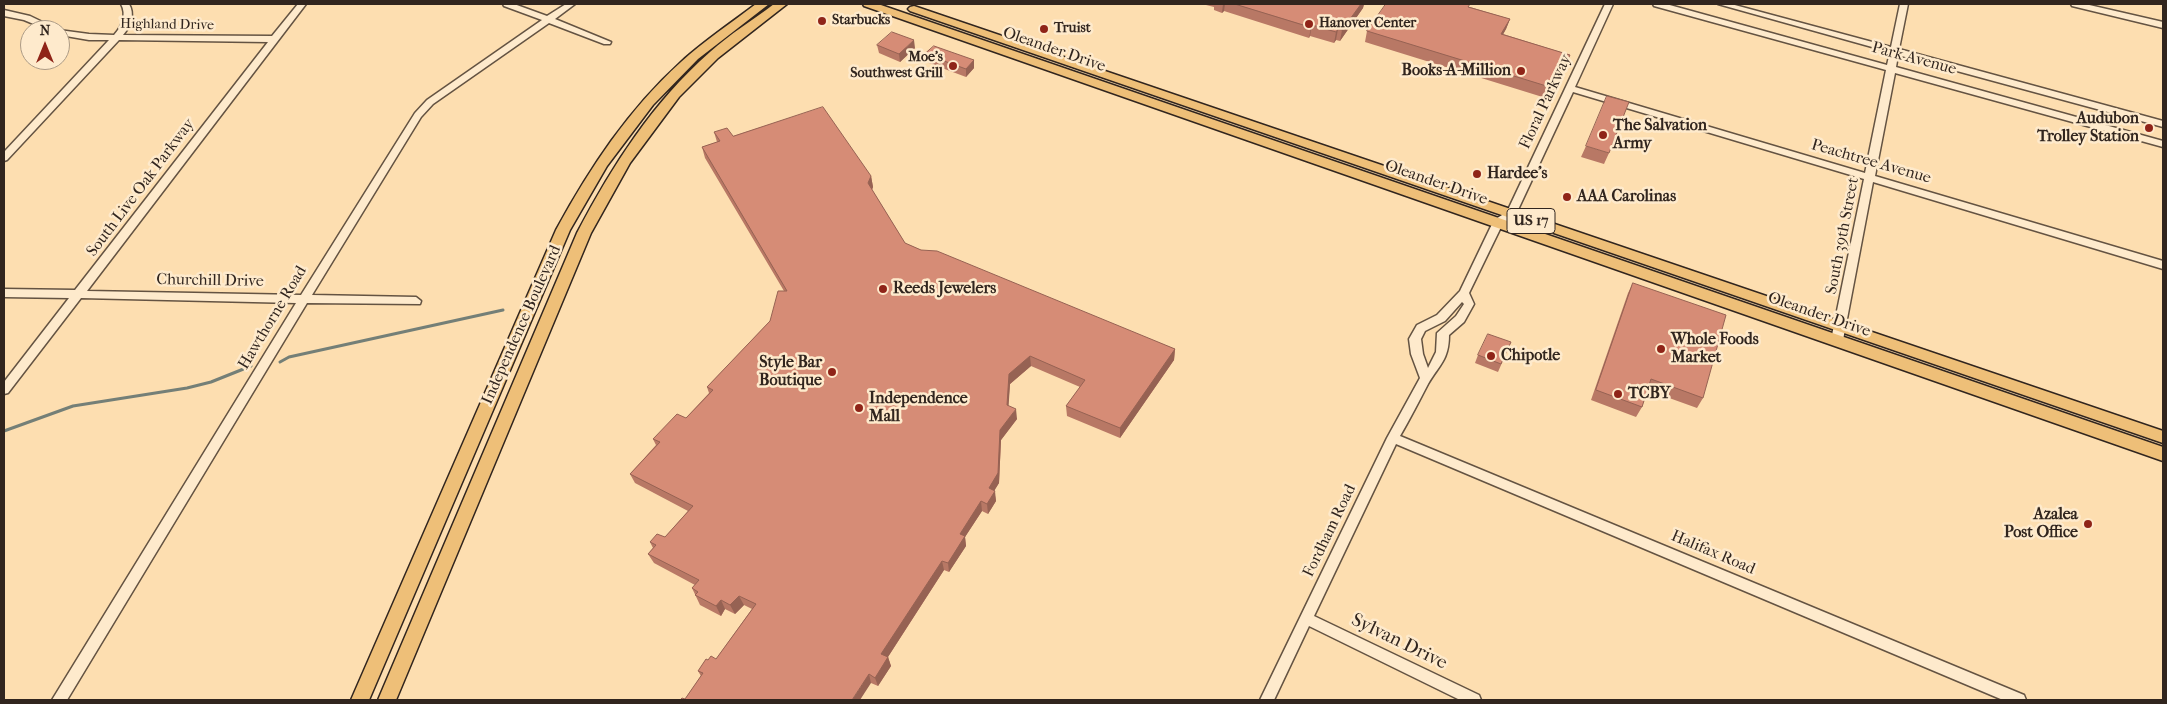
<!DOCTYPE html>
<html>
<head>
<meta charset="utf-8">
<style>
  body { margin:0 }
  #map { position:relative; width:2167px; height:704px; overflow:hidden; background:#fddeb0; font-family:"IM FELL French Canon",serif }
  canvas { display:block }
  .frame { position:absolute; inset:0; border:5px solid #31251e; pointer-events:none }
  .north { position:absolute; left:20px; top:20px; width:50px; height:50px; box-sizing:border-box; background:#feeacc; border:1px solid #ac9b86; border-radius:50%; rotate:0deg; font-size:14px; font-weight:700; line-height:20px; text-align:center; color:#31251e }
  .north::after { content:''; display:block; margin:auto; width:18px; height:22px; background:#8f2418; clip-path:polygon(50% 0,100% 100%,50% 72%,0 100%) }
</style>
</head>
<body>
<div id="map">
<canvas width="2167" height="704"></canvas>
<div class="frame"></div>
<div class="north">N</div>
</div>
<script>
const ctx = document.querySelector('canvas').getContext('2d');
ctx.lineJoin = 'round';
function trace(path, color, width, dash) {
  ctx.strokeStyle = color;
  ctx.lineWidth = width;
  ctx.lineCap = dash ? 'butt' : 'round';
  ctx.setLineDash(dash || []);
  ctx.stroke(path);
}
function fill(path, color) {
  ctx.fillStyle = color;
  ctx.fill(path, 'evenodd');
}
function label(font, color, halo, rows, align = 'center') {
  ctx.font = font + ' "IM FELL French Canon",serif';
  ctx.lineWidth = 5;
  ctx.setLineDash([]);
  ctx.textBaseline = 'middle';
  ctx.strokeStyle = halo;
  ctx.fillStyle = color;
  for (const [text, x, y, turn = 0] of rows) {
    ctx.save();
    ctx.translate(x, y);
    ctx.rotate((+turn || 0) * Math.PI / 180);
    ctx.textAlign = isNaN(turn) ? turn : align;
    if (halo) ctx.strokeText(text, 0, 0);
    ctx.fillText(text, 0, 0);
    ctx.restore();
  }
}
const stream = new Path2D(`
  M280,362L289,357L503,310
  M4,431L73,406L187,388L211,382L251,366`);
const minor = new Path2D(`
  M121,4H129C135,14 131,26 123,35L272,36L298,4H306L87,291L301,295L415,113L427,100L542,20L504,6L503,4H514L547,16L566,4H575L555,19L611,42L610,44H604L549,23L433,104L421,117L312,295L416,297L421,301L420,304L307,303L67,700H52L296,303L81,298L8,393L4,394V382L69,298L4,297V289L75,290L268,42L119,40L7,160L4,161V152L109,40H89L60,35V30H48L24,20L4,16V10L30,16L59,30L89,34L114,35C122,26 127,15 121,4Z
  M1605,4H1613L1575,87L1865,173L1886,70L1654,6L1653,4H1666L1887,65L1890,52L1718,4H1731L1891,47L1900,4H1908L1899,49L2163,121V127L1898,55L1896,67L2163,141V147L1895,73L1875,176L2163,261V269L1873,182L1843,340L1837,344L1831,340L1864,179L1573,92L1516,214L1502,225L1469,293L1474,304L1464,322L1449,335C1449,360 1439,365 1428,384C1419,401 1410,419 1400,436L2024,695L2026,700H2003L1396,444L1314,616L1479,695L1481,700H1460L1309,626L1274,700H1260L1387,438L1420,378L1411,354L1409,339L1417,325L1437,315L1460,291L1494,220L1507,212ZM1462,302L1464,304L1456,316L1437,333L1436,352L1428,368L1423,354L1421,339L1425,331L1445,321Z
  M2071,4H2085L2163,22V28L2072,6Z`);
const major = new Path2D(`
  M756,4H769L698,59L653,105L607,166L570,230L369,700H351L556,230C590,168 628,110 681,62C704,41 731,23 756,4Z
  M774,4H787L718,58L679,97L630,163L591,233L396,700H378L577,233C612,166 653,102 710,52C730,34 753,20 774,4Z
  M863,4H878L2163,447V461L864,6Z
  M914,6L2163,431V443L910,11L908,9L910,7Z`);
const wall = new Path2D(`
  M1202,4H1364L1363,8L1340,41L1336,40L1334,43L1310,36L1309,38L1224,11L1222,13L1214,10V7Z
  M1470,7L1510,19L1506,29L1503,34L1570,55L1566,65L1549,99L1365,42L1367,31Z
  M877,45L915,48L900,62L879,53Z
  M925,54L974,60V68L966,77L926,62Z
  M714,132L733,136L871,176L873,187L872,190L905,243L921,250L1175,349L1174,360L1120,438L1067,416L1066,406L1080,387L1031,366L1010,384L1008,406L1017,419L1001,440L999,483L994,490L996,501L988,514L982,511L965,537L966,546L949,572L944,570L888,657L891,666L878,686L871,683L685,699L701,676L698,671L708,660L716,659L752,609L744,605L735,614L725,609L721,616L700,605L692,588L695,585L654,563L648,554L653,548L650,542L665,537L688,511L635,483L630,474L656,445L653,439L686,418L709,393L707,387L770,321L784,291L705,158L702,147L717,142Z
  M1586,146L1609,153L1604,164L1581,157Z
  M1633,283L1703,398L1697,408L1647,390L1642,407L1636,417L1591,400L1628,293Z
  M1511,342L1498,372L1475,363L1478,355Z`);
const shadedWall = new Path2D(`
  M1223,4H1225L1224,11L1222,13Z
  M1361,4H1364L1363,8L1340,41L1342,30Z
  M1510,19L1506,29L1498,44L1501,34Z
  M1312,25L1310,36L1309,38L1311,27Z
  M1338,29L1336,40L1334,43L1336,32Z
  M914,40L915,48L900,62L899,54Z
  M1570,55L1566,65L1549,99L1553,88Z
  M974,60V68L966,77V69Z
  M871,176L873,187L870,194L868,183Z
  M1175,349L1174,360L1120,438V428Z
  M1030,356L1031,366L1010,384L1008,415L1007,405L1009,374Z
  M1016,409L1017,419L1001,440L999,483L990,498L989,488L1000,430Z
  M995,491L996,501L988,514L987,504Z
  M981,501L982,511L965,537L966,546L949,572L948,563L960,534Z
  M942,561L944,570L884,663L881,654Z
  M739,596L744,605L735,614L730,605Z
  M721,600L725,609L721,616L716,606Z
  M888,657L891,666L878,686L875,678Z
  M869,674L871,683L860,700H852Z`);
const building = new Path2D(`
  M1235,4H1361L1342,30L1338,29L1336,32L1312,25L1311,27Z
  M1386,4H1470L1468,7L1510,19L1501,34L1570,55L1553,88L1367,31Z
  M892,32L914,40L899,54L877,45Z
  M934,46L974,60L966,69L925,54Z
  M1607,96L1629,102L1609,153L1586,146Z
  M823,107L871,176L868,183L905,243L921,250L937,251L1175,349L1120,428L1066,406L1085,380L1030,356L1009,374L1007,405L1016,409L1000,430L998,473L989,488L995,491L987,504L981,501L960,534L965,536L948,563L942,561L881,654L888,657L875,678L869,674L852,700H680L682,698L685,699L703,673L698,671L706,659L708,660L711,656L716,659L756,604L739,596L730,605L721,600L716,606L695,595L698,592L692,588L699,580L648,554L656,545L650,542L657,534L665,537L693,506L630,474L660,442L653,439L677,414L686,418L713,390L707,387L770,321L778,291H787L702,147L720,141L714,132L727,128L733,136Z
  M1633,283L1726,315L1703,398L1651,379L1642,407L1596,390Z
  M1488,334L1511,342L1501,364L1478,355Z`);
const markers = [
  [822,21,5,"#8f2418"],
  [1309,24,5,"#8f2418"],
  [1044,29,5,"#8f2418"],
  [953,66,5,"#8f2418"],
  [1521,71,5,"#8f2418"],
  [2149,128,5,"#8f2418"],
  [1603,135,5,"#8f2418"],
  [1477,174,5,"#8f2418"],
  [1567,197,5,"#8f2418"],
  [883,289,5,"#8f2418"],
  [1661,349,5,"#8f2418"],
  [1491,356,5,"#8f2418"],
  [832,372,5,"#8f2418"],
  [1618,394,5,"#8f2418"],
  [859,408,5,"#8f2418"],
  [2088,524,5,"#8f2418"]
];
const farPoinames = [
  ["Starbucks",832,21],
  ["Hanover Center",1319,24],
  ["Truist",1054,29],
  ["Moe's",943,58,"right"],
  ["Southwest Grill",943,74,"right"]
];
const farStreetnames = [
  ["Highland Drive",167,25,1]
];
const shields = [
  [1531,221,48]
];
const shieldNames = [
  ["US 17",1531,221]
];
const streetNames = [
  ["Oleander Drive",1054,50,19],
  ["Park Avenue",1914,59,15],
  ["Floral Parkway",1546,102,-65],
  ["Peachtree Avenue",1871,162,16],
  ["Oleander Drive",1436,183,19],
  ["South Live Oak Parkway",141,188,-53],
  ["South 39th Street",1843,236,-79],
  ["Churchill Drive",210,281,1],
  ["Oleander Drive",1819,315,19],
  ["Hawthorne Road",273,318,-59],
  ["Independence Boulevard",522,325,-66],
  ["Fordham Road",1330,531,-64],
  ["Halifax Road",1713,553,23]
];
const poiNames = [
  ["Books-A-Million",1511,71,"right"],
  ["Audubon",2139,119,"right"],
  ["Trolley Station",2139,137,"right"],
  ["The Salvation",1613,126],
  ["Army",1613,144],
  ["Hardee's",1487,174],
  ["AAA Carolinas",1577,197],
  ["Reeds Jewelers",893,289],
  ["Whole Foods",1671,340],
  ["Market",1671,358],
  ["Chipotle",1501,356],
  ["Style Bar",822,363,"right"],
  ["Boutique",822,381,"right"],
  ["TCBY",1628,394],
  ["Independence",869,399],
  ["Mall",869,417],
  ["Azalea",2078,515,"right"],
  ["Post Office",2078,533,"right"]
];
const nearStreetnames = [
  ["Sylvan Drive",1399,642,26]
];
trace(stream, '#747f77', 3);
trace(minor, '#645342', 3);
trace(major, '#31251e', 3);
fill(minor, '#feeacc');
fill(major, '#eebf78');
fill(wall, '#b87865');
fill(shadedWall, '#966253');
fill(building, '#d68c76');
trace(building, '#966253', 1);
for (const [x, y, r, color] of markers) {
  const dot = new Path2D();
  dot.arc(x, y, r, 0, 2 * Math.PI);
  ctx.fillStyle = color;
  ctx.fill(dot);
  trace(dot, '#feeacc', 2);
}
label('bold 14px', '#31251e', '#feeacc', farPoinames, 'left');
label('14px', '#31251e', '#feeacc', farStreetnames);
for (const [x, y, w] of shields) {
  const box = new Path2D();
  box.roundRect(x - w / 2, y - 12.5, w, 25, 4);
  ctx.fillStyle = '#feeacc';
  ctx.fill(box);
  trace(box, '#31251e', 1);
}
label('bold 15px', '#31251e', null, shieldNames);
label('16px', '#31251e', '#feeacc', streetNames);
label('bold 16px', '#31251e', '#feeacc', poiNames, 'left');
label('19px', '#31251e', '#feeacc', nearStreetnames);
</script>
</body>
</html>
